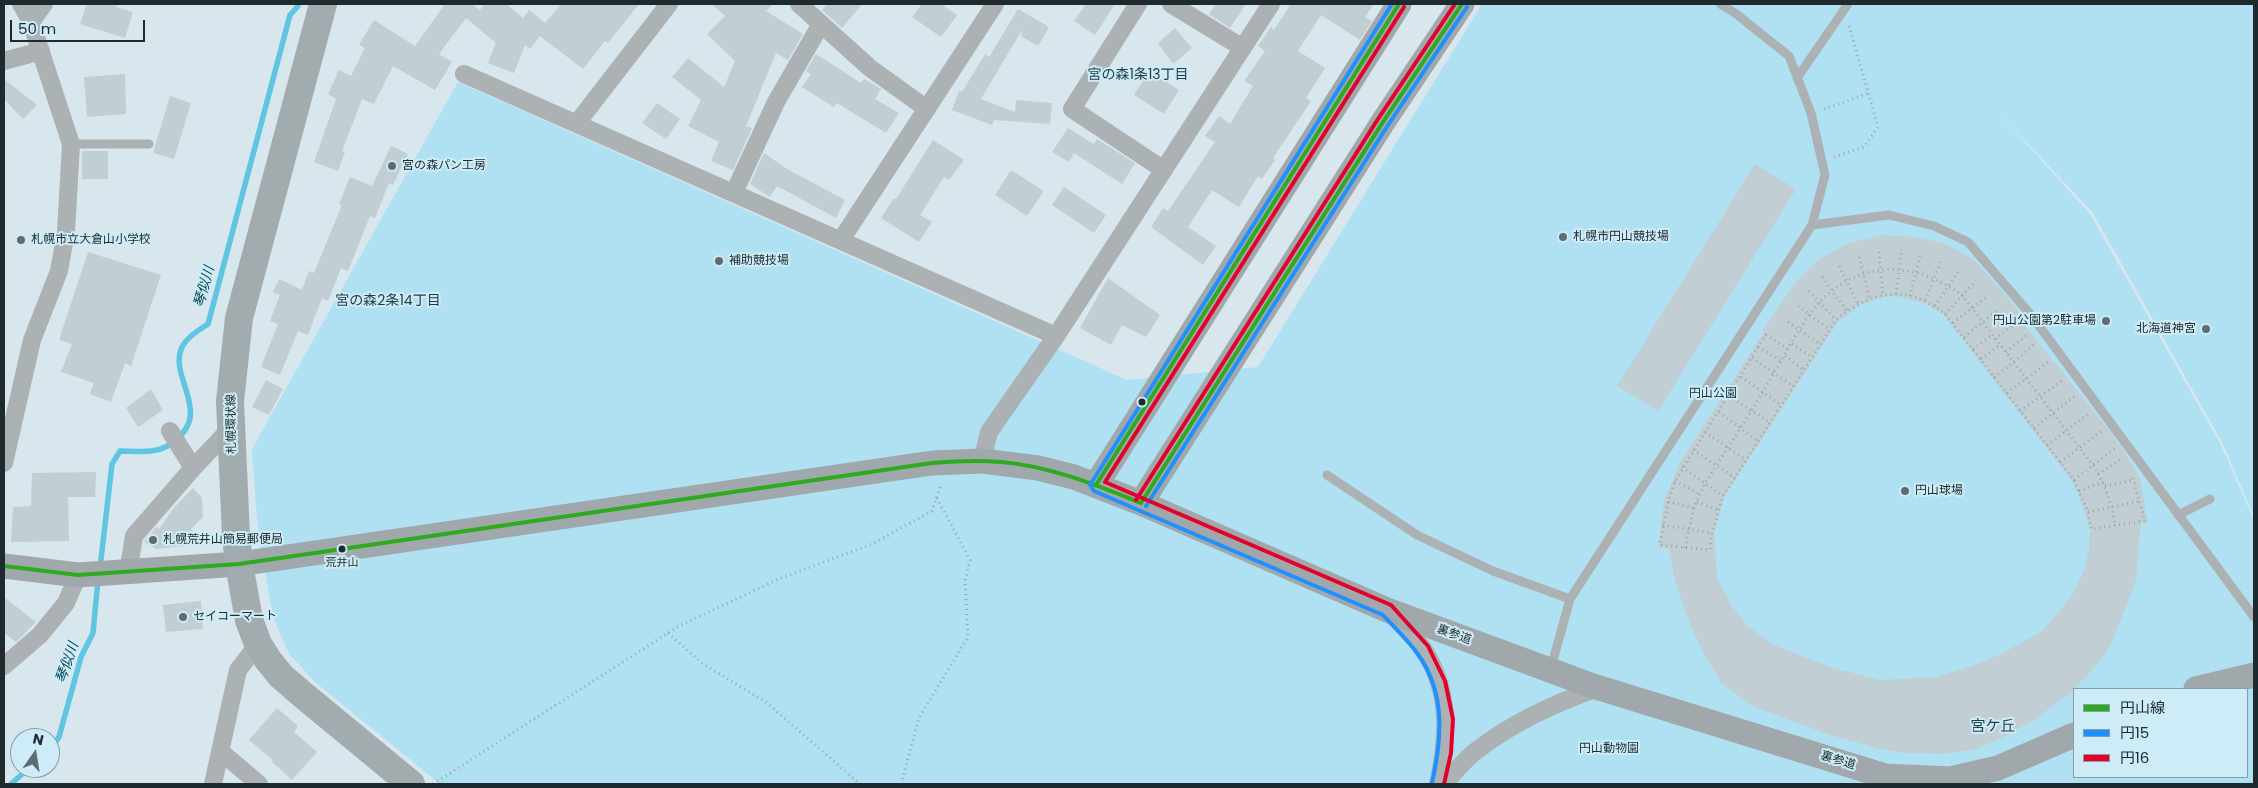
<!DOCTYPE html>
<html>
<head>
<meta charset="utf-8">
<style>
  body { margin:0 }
  #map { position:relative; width:2258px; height:788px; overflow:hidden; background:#d7e7ed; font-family:Poppins,"Noto Sans JP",sans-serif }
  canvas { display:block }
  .frame { position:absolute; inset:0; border:5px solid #1e2a2e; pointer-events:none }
  .legend { position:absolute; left:2073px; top:688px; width:175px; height:90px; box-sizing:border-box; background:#cdecf7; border:1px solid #879ea7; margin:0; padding:6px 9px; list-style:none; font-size:15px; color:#1e2a2e }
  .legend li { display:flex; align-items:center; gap:10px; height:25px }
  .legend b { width:25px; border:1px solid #879ea7 }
  .north { position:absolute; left:10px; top:728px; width:50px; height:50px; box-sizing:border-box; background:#cdecf7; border:1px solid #879ea7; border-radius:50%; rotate:13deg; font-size:14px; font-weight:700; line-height:20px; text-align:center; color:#1e2a2e }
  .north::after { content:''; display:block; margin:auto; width:18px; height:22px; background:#5f6c71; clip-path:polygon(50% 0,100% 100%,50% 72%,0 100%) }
  .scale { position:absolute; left:10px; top:20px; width:135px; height:22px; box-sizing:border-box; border:2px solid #1e2a2e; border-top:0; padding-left:6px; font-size:15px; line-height:18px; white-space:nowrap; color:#1e2a2e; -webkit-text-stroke:4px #cdecf7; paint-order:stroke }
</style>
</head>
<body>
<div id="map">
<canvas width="2258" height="788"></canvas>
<div class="frame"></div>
<ul class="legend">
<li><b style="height:6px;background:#2eaa1e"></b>円山線</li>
<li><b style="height:6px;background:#1e90ff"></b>円15</li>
<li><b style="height:6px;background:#e4002b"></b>円16</li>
</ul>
<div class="north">N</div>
<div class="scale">50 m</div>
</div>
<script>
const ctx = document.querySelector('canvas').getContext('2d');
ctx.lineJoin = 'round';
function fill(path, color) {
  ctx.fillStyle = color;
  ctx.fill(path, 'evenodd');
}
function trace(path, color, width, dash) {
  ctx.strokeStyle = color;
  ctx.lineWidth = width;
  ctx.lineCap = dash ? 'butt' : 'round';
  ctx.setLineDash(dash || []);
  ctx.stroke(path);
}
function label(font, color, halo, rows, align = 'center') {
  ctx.font = font + ' Poppins,"Noto Sans JP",sans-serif';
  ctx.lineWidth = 4;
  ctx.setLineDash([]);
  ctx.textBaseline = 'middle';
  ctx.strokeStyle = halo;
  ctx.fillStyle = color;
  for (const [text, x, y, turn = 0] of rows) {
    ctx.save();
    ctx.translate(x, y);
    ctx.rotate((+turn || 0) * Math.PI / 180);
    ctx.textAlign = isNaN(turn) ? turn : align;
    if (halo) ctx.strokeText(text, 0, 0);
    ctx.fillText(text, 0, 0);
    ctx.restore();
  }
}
const green = new Path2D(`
  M1482,4H2253L2254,517L2223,444L2093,213L1996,110L2090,214L2221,445L2254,521V784H440L315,682L289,654L275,622L269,596L257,520L252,449L458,82L1127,380L1258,367ZM2074,689H2247V777H2074Z`);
const stream = new Path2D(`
  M100,568L112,464L120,451C130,451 141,452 151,451C172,449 194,429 190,407C188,387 173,366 182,347C188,336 198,331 208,324L290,15L298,6
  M50,749L59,737L81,657L93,633L98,580
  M11,784L29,768`);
const building = new Path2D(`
  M87,4H117L116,7L133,12L125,38L80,24Z
  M445,4H476L474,6L480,10L485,4H506L523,18L529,10L545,23L561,4H639L608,43L605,41L583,69L540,36L530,49L525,45L514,73L488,63L496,43L466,18L439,54L452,62L435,90L393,66L374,104L362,99L342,151L345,152L338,171L314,162L336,99L328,94L339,70L351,76L365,48L359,45L374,20L415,46Z
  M712,4H773L766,11L803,34L788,60L776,53L746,126L752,128L733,170L711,161L719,142L688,126L701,100L672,77L688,58L724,87L735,61L707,34L725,16Z
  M827,4H862L842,28L822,10Z
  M922,4H941L957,15L941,37L912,17Z
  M1086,4H1115L1095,35L1074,21Z
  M1216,4H1246L1230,28L1209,14Z
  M1291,4H1374L1365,17L1372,21L1360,40L1321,15L1298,51L1325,68L1306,98L1311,101L1273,158L1275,160L1262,179L1258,176L1239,207L1212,190L1188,227L1216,246L1203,265L1151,227L1163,208L1168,211L1215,142L1205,136L1219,116L1230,124L1253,86L1244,81L1265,51L1258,46L1271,27L1274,30Z
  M1018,9L1049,27L1038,46L1021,36L1022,30L981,99L1015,112L1016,100L1052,103L1050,124L994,120L992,125L952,110L959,91L962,92L985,54L989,57Z
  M1175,28L1192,48L1173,64L1158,43Z
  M816,54L861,83L864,79L881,89L875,99L899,113L886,133L837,103L834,107L802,87L811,74L806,71Z
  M1149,71L1179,90L1164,114L1134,95Z
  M125,74L126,114L87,117L84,77Z
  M4,79L37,105L23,119L4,99Z
  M170,96L191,103L174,159L153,153Z
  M657,103L680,119L666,139L642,123Z
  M1068,128L1094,144L1097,139L1135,163L1122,184L1074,153L1069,162L1052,152Z
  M933,140L964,160L949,180L944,177L920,215L932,222L919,242L881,218L894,198L896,199Z
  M391,146L408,154L393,185L389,183L375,218L370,216L348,271L341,268L328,301L322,298L308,335L298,331L280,375L261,367L278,324L270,321L280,295L273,292L279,279L302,290L309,271L314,273L342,205L339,204L350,177L372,186Z
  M82,151H108V179H82Z
  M764,153L787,169L845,200L836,218L777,186L770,197L750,184Z
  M1755,164L1796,189L1658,411L1617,386Z
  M1011,170L1044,191L1027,216L995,195Z
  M1064,187L1106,215L1094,233L1052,205Z
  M1882,235L1914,237L1943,243L1968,256L1979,265L2025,318L2021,321L2104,424L2124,451L2140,479L2148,523H2141L2136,580L2111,645L2093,669L2071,692L2037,718L2005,736L1974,750L1940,754L1907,753L1880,749L1827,734L1755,707L1722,684L1703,652L1686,615L1674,575L1669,549L1658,547L1664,502L1678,466L1764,332L1762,331L1796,282L1819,259L1849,243ZM1896,296L1925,303L1944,315L2070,478L2079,495L2090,529L2089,550L2084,571L2072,596L2042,631L2003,653L1972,666L1936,677L1880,680L1834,668L1806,658L1774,645L1747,626L1731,605L1717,578L1714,533L1724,497L1838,322L1860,305L1884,297Z
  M88,252L161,275L131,366L125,363L111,402L90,394L94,383L61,372L72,344L59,340Z
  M1108,278L1160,315L1146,337L1122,325L1111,345L1080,328Z
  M266,380L283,389L269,415L252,407Z
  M151,389L163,410L138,427L126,408Z
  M96,472L95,497H68L69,541L11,542L13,507L31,506L32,473Z
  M193,488L202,498L203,517L191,529L194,532L183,546L156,549L144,542L156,527L159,529L173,509Z
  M4,597L36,622L16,642L4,633Z
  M201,601L203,629L166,632L163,605Z
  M277,708L298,726L294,732L317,752L292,780L272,762L273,760L249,740Z`);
const path = new Path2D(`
  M1824,109L1869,93
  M1834,157L1864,147L1878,127L1849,26
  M1879,252L1883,294
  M1859,257L1870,299
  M1839,266L1858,304
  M1822,277L1847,311
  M1809,291L1836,320
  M1896,294L1902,249
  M1910,296L1921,253
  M1925,300L1942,259
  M1798,306L1830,330
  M1935,306L1960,269
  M1945,314L1976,281
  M1788,322L1820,344
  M1953,323L1988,296
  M1766,334L1675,481L1668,502L1660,545L1710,550L1712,533L1723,496L1836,320C1872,290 1907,284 1945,314L2074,480L2088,512L2091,529L2145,521L2133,478
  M1766,335L1788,349
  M1964,337L1999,309
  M1995,339L2012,326
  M1792,344L1812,357
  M1758,347L1781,361
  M1973,349L1992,335
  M2006,352L2028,334
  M1785,356L1804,370
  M1752,358L1793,386
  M1981,359L2000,345
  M1741,377L1781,405
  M1994,377L2014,362L2036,343
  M2007,393L2050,361
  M1729,396L1769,422
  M2020,411L2064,379
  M1719,412L1758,441
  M2034,428L2075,396
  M1705,432L1746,460
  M2047,445L2088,414
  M1693,450L1735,478
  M2060,462L2102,431
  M1682,467L1723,496
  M2098,474L2123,458
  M2074,480L2115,448
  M1675,481L1700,494
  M2105,486L2134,480
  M2079,491L2103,482
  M1668,502L1694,508
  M1697,502L1718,510
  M2088,512L2140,501
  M1663,525L1712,533
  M1685,548L1694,508L1705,483C1725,452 1745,422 1764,390C1779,365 1792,339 1809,315C1849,260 1910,257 1962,295L2092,464C2105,484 2111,502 2115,525
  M668,633L703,664L766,702L860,784
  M433,784L679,626L779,579L872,544L932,511L941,484
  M901,784L919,718L968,637L965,581L970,560L937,498`);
const lane = new Path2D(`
  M1797,78L1848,4
  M71,144H149
  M1812,225L1889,215L1934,226L1968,242L2031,315L2254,617
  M1327,475L1417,535L1493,571L1570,599
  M2178,515L2210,499
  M1551,668L1570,599L1812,225L1825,175L1811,113L1789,56L1735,13L1720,4`);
const street = new Path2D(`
  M799,4L870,68L927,109
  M1138,4L1072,109L1164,170
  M1171,4L1243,48
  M31,22L44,4
  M4,61L41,51
  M464,74L1056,336
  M577,123L669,4
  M738,184L776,102L821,24
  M841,240L995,4
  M170,431L193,468
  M982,461L989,432L1056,336L1271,4
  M4,463L32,340L59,271L66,232L71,144L31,22L21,4
  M128,573L134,536L193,468L231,428
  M1390,613C1401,625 1415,637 1424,650C1451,693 1448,737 1438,784
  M4,666L40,635L66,603L78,575
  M220,751L259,784
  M213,784L238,670L258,644
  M1444,784C1454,773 1464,760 1476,751C1513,722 1555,703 1598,688`);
const secondary = new Path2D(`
  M1096,485L1399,4
  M1141,503L1383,122L1462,4
  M4,566L78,575L239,564L932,463L982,461L1038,468L1074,477L1141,503L1387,610L1593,686L1885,776L1950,779L1998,768L2074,735
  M2196,689L2254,675`);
const primary = new Path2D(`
  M323,4L239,318L230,401L236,536L239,564L249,620L258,644L268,660L281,676L303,695L411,784`);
const bus1 = new Path2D(`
  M1096,485L1399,4
  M4,566L78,575L239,564L932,463C955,461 978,460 1001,462C1050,466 1096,485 1141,503L1383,122L1462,4`);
const bus2 = new Path2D(`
  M1392,4L1090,485L1094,491L1383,615C1394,627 1407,639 1417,653C1446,692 1442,738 1432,783
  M1146,506L1388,125L1467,7`);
const bus3 = new Path2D(`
  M1404,7L1105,482L1391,605L1428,646L1445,681L1453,719L1451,753L1444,784
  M1136,500L1378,119L1455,4`);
const markers = [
  [392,166,5,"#5f6c71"],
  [1563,237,5,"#5f6c71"],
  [21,240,5,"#5f6c71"],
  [719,261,5,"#5f6c71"],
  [2106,321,5,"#5f6c71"],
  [2206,329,5,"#5f6c71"],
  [1142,402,4.5,"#1e2a2e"],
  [1905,491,5,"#5f6c71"],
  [153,540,5,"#5f6c71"],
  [342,549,4.5,"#1e2a2e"],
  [183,617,5,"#5f6c71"]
];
const busNames = [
  ["荒井山",342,563]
];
const poiNames = [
  ["宮の森パン工房",402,166],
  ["札幌市円山競技場",1573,237],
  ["札幌市立大倉山小学校",31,240],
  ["補助競技場",729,261],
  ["円山公園第2駐車場",2096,321,"right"],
  ["北海道神宮",2196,329,"right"],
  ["円山球場",1915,491],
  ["札幌荒井山簡易郵便局",163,540],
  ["セイコーマート",193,617]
];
const parkNames = [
  ["円山公園",1713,394],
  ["円山動物園",1609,749]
];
const streetNames = [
  ["札幌環状線",232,424,-91],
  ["裏参道",1454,635,20],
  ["裏参道",1838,761,17]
];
const neighbourhoodNames = [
  ["宮の森1条13丁目",1138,75],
  ["宮の森2条14丁目",388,301]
];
const waterNames = [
  ["琴似川",205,287,-75],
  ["琴似川",68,663,-71]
];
const quarterNames = [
  ["宮ケ丘",1993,727]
];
fill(green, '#b0e1f2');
trace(stream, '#5fc5e2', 5.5);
fill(building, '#c1ced3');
trace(path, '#9da5a7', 3, [1, 4]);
trace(lane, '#acb1b4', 9);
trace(street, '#acb1b4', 18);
trace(secondary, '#a1a8ab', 25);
trace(primary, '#a2abae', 28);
trace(bus1, '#2eaa1e', 4);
trace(bus2, '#1e90ff', 4);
trace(bus3, '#e4002b', 4);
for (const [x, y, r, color] of markers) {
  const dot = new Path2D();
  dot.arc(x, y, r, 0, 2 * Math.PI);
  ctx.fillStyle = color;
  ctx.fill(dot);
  trace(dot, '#cdecf7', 2);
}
label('11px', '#1e2a2e', '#cdecf7', busNames);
label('12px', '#1e2a2e', '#cdecf7', poiNames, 'left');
label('12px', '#192f37', '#cdecf7', parkNames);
label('12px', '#1e2a2e', '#cdecf7', streetNames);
label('14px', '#233d47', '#cdecf7', neighbourhoodNames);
label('italic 14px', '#033f50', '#cdecf7', waterNames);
label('15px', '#233d47', '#cdecf7', quarterNames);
</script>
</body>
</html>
